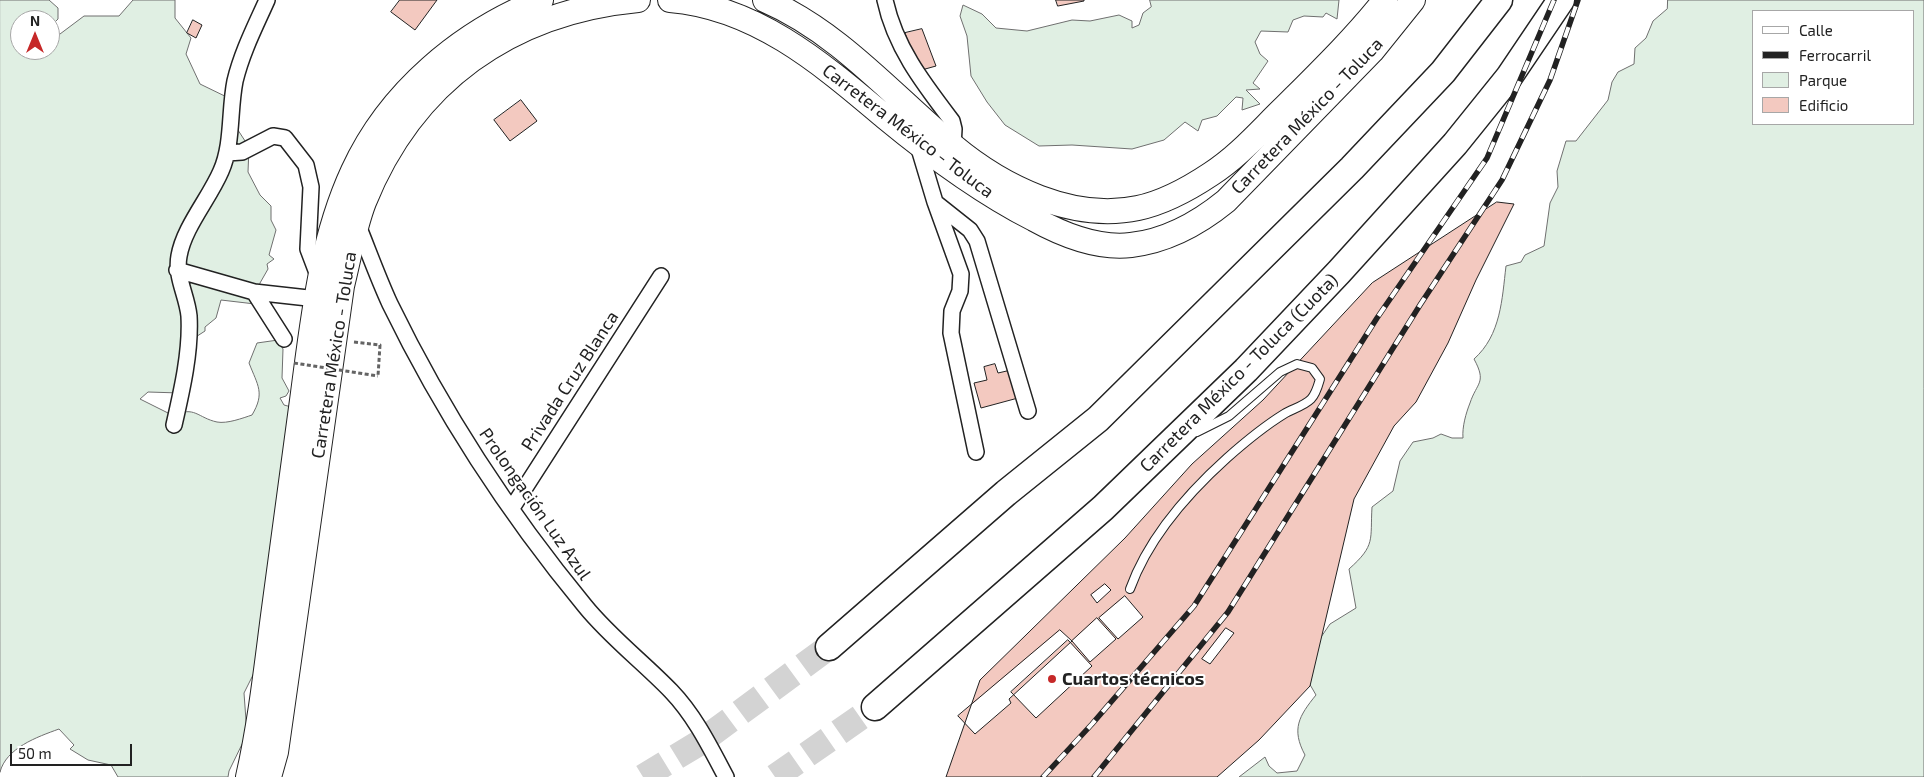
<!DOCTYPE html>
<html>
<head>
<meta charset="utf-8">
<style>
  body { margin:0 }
  #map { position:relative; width:1924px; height:777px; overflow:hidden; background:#fff; font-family:"Exo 2",sans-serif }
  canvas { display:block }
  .legend { position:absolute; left:1752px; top:10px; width:162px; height:115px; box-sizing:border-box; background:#fff; border:1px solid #a7a7a7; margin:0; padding:6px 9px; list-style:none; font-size:15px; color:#222 }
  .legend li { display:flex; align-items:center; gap:10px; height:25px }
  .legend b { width:25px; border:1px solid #a7a7a7 }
  .north { position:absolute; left:10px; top:10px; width:50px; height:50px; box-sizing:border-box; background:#fff; border:1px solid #a7a7a7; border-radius:50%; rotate:0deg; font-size:14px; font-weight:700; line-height:20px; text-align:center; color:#222 }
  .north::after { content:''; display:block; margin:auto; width:18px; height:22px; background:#c62828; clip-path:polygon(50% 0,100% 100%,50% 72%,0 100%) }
  .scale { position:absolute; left:10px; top:744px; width:122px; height:22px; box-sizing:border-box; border:2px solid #222; border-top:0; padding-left:6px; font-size:15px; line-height:18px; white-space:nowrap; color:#222; -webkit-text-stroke:4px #fff; paint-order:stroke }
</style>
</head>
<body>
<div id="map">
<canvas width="1924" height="777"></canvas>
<ul class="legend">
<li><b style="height:6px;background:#fff"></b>Calle</li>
<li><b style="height:6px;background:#222"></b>Ferrocarril</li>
<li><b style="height:14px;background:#e0efe3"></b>Parque</li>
<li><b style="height:14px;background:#f3c9c0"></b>Edificio</li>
</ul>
<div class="north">N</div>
<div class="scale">50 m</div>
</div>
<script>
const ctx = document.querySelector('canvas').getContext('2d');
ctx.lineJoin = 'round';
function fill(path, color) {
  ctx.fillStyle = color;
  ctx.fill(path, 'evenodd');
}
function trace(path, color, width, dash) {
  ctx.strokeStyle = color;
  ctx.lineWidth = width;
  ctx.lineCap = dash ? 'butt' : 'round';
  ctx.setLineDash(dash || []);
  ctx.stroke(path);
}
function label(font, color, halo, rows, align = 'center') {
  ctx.font = font + ' "Exo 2",sans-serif';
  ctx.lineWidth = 4;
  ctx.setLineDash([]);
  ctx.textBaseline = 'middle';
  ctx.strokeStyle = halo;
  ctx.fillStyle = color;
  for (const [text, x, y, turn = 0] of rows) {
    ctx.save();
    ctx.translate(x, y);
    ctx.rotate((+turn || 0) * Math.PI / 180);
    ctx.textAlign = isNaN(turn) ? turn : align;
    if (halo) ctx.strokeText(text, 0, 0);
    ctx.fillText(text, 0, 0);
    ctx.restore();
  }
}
const green = new Path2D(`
  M0,0H49L58,8V19L51,26L50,34H60L84,16H119L133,0H175V18L191,38L186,54L200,84L235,101L234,124L249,147L248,172L260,195L271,206V220L276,230L269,255L274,259L267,264L268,269L260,283L255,304L221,300L216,318L205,327V331L188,342L180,393L148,392L140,399L174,416C194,405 198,418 217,422C227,424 243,418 252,415C265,393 258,386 249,363L257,343L278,340L283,349L282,378L289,391L286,396L280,398L284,405L295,408L255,671L244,693L247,734L229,771L228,777H118L111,765L88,760L70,749L74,745L59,729C37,737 6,748 0,772ZM20,20H50V50H20Z
  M1150,0H1339L1337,19L1326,13L1323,17L1304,16L1293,20L1288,32L1261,31L1255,42L1260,54L1268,61L1253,83L1260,89L1246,90L1260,104L1242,110L1243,98L1236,97L1217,116L1202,120L1198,131L1185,122L1164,140L1132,149L1072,145L1039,146L1005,125L987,102L971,76L967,36L960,16L963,5L982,14L996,28L1027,31L1072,20L1090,21L1119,15L1132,21V28L1139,25L1143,13L1151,7Z
  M1668,0H1924V777H1239L1265,757L1269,766L1277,773L1297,771L1305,755C1291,729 1299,716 1316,695L1305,676L1306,659L1330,624L1356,608L1349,569C1376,545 1370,540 1372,507L1393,491L1400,461L1413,442L1433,438L1441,434L1452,438H1463C1462,427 1466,413 1470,403C1477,382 1487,383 1474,359C1501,335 1502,299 1506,266L1521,262L1525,255L1544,246L1550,203L1558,187L1557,171L1566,141H1576L1608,100L1612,82L1618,72L1634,64L1635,48L1646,38L1653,21L1667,9ZM1753,11H1913V124H1753Z`);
const building = new Path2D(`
  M400,0H437L415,30L391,12Z
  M1056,0H1084V1L1058,6Z
  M193,20L202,25L196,38L187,33Z
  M922,29L936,66L918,71L905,33Z
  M521,100L537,121L510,141L494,120Z
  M1497,202L1514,204L1476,280L1448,343L1416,402L1394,426L1354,499L1310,686L1259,740L1217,777H946L980,680L1125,538L1192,464L1263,400L1372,283Z
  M995,364L998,373L1011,370L1018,398L981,408L974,383L987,380L984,367Z
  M1105,584L1111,590L1097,603L1091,595Z
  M1125,596L1143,617L1118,639L1099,618Z
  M1097,618L1116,639L1090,662L1072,641Z
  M1226,628L1234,633L1210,664L1202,659Z
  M1060,630L1072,641L1009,699L1011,703L975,734L958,716Z
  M1068,640L1092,666L1036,718L1011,692Z`);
const highwayTunnel = new Path2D(`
  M643,777L699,743L829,647
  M775,777L875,707`);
const path = new Path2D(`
  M354,342L380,345L378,376`);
const lane = new Path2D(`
  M1130,589C1148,539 1187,494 1227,458C1245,442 1263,427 1284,414C1292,409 1304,406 1311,399C1316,394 1318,386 1320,379L1312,368L1297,364L1280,372L1229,416L1197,432`);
const street = new Path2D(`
  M885,0C895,47 923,83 952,121L954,129L953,146
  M917,142L935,202L961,274L960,291L952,311L951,333L976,452
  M227,153L242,152L273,136L285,138L306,165L311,187L308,249L319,278
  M936,203L970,230L977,241L1028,411
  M357,223C368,250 378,278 390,304C442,411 509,514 585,606C610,637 643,662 671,691C695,716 710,747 726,777
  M177,270L254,292L317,299
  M254,292L284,339
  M174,425C182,390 191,351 189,316C187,295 175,277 179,256C184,227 209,199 221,171C233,144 229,111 235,81C242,52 255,27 267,0
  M512,508L661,276`);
const primary = new Path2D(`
  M670,0C756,7 821,63 885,117C931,155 981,192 1034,219C1063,235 1097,249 1131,245C1166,241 1199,223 1226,201L1372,51L1413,0
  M765,0C839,32 893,96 953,146C1002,187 1073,222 1138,208C1162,203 1190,188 1211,174C1239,156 1261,130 1285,107C1319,73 1355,38 1385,0
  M248,777C260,724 266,670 273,616C283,542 293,468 303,393C313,318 321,240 353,171C389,92 461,32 541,0
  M269,777L276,752L342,286C349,258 354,228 364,202C413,81 510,12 638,0`);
const highway = new Path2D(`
  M829,647L1006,493L1098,419L1352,168L1443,72L1499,0
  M875,707L1103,508L1246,370L1339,272L1455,144L1509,77L1561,0`);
const rail = new Path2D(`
  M1043,777L1092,724L1194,606L1377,318L1487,158L1554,0
  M1094,777L1228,612L1420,305L1502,180L1550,80L1578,0`);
const pathBridge = new Path2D(`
  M294,363L378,376`);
const markers = [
  [1052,679,5,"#c62828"]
];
const streetNames = [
  ["Carretera México - Toluca",1307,116,-46],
  ["Carretera México - Toluca",908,131,37],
  ["Carretera México - Toluca",334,355,-81],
  ["Carretera México - Toluca (Cuota)",1239,373,-45],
  ["Privada Cruz Blanca",570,381,-57],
  ["Prolongación Luz Azul",535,504,55]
];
const poiNames = [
  ["Cuartos técnicos",1062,679]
];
fill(green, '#e0efe3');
trace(green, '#6f6f6f', 1);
fill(building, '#f3c9c0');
trace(building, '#222', 1);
trace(highwayTunnel, '#d3d3d3', 26, [26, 13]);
trace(lane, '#222', 10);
trace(street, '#222', 18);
trace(primary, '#222', 26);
trace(highway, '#222', 29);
trace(path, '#646464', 3, [4, 2.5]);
trace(lane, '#fff', 8);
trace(street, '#fff', 15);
trace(primary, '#fff', 24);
trace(highway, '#fff', 26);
trace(rail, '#222', 5.5);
trace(rail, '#fff', 4, [11]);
trace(pathBridge, '#646464', 3, [4, 2.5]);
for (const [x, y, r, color] of markers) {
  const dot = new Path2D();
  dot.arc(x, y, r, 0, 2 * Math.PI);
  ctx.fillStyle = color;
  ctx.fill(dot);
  trace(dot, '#fff', 2);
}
label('18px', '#222', '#fff', streetNames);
label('bold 18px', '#222', '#fff', poiNames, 'left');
</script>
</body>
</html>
